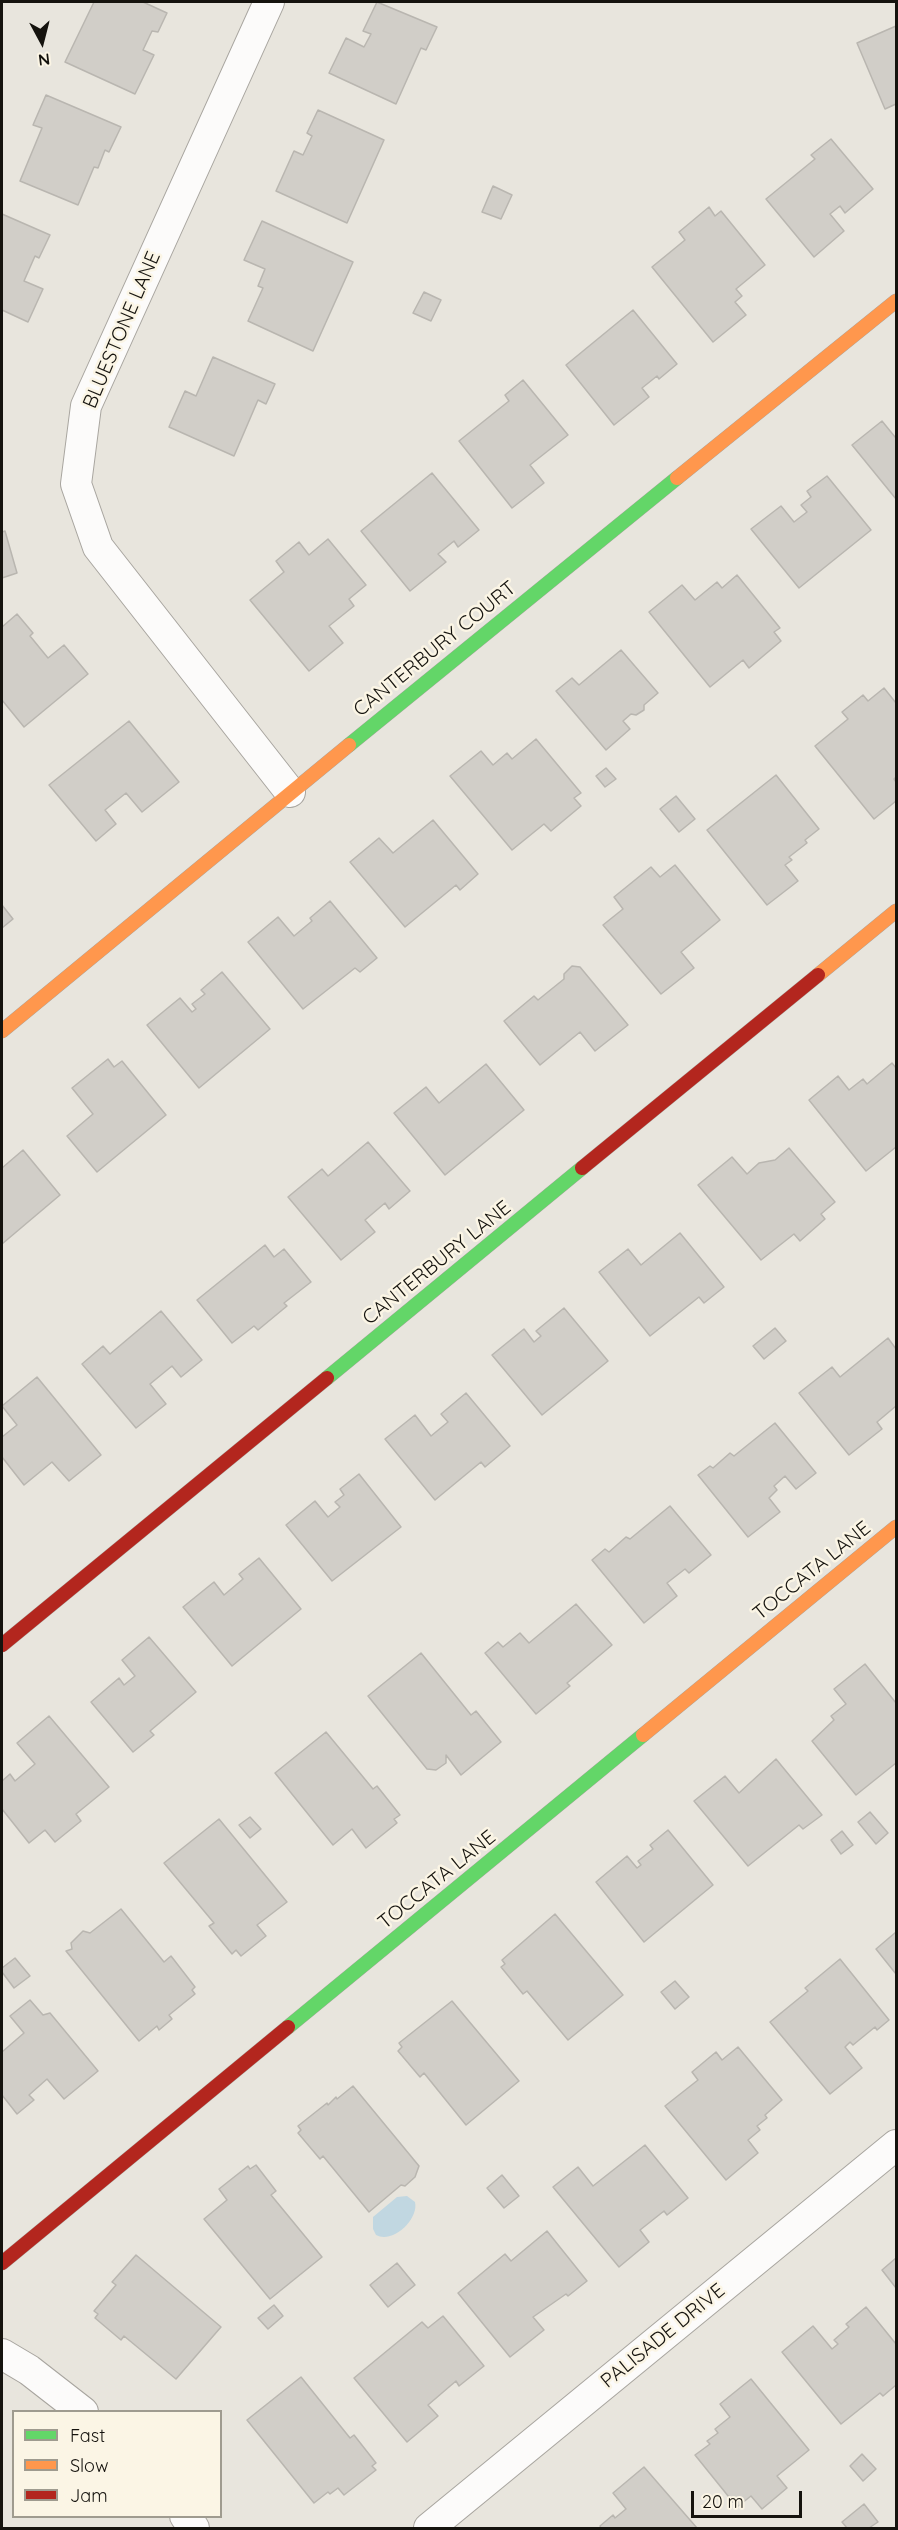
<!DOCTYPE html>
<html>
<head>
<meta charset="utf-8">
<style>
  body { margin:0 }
  #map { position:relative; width:898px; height:2530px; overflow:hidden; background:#e8e5dd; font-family:Quicksand,sans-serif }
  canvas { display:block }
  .frame { position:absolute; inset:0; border:3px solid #15130e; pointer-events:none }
  .legend { position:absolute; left:12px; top:2410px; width:210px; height:108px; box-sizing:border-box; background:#fbf5e5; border:2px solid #9f9b8f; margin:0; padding:8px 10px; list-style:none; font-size:18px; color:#15130e }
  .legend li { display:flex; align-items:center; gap:12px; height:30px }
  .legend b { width:30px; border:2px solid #9f9b8f }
  .north { position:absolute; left:12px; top:12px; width:60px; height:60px; -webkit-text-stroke:4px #fbf5e5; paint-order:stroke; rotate:173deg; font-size:16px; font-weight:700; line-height:24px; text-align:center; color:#15130e }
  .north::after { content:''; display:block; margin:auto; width:21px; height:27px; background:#15130e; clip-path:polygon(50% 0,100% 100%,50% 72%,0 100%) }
  .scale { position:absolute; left:691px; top:2491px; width:111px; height:27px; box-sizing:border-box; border:3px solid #15130e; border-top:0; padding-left:8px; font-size:18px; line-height:21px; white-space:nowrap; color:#15130e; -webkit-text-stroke:4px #fbf5e5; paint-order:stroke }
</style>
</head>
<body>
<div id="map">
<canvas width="898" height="2530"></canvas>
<div class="frame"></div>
<ul class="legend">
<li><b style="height:8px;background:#63d668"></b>Fast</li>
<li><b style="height:8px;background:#ff974d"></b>Slow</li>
<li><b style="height:8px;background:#b3261e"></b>Jam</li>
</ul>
<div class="north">N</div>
<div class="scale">20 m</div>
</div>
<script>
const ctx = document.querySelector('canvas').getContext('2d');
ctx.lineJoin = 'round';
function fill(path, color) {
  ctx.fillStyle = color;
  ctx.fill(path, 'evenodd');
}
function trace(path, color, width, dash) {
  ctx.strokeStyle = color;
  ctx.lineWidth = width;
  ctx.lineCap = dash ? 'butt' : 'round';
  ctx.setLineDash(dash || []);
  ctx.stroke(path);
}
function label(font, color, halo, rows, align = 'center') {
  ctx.font = font + ' Quicksand,sans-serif';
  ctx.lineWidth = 5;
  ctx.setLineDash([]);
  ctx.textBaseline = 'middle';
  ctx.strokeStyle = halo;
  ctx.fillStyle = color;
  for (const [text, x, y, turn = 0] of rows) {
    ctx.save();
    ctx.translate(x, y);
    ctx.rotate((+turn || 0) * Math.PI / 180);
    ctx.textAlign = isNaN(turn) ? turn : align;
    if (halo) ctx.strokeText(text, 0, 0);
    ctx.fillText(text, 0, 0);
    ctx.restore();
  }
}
const water = new Path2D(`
  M407,2196L415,2202C419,2219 393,2244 376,2235L373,2229V2217L397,2197Z`);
const building = new Path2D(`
  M94,2H143L167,13L158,32L152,31L143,50L154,55L135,94L65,62Z
  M377,2L437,27L426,50L421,48L396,104L329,73L346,38L364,47L371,34L363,31Z
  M896,26V104L885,109L857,43Z
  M46,95L121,127L109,152L105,150L98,168L94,167L78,205L20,181L42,128L33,125Z
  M318,110L384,140L347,223L276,191L294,151L303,155L312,136L307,133Z
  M831,139L873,189L845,213L840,206L830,214L844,231L814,257L766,199L815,159L811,155Z
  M493,186L512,195L501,219L482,212Z
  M709,207L715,216L721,211L765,265L736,289L742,296L735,302L746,315L713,342L652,267L685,240L679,232Z
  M2,214L50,235L39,258L35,256L24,281L43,289L28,322L2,310Z
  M262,221L353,262L313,351L248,321L263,288L258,286L265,269L244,260Z
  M424,292L441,300L431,321L413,313Z
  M633,310L677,364L659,379L657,376L642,388L649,397L614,425L566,365Z
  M213,357L275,384L266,404L258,400L234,456L169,427L185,391L196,396Z
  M523,380L568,435L530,465L544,483L512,508L459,441L509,401L505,395Z
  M882,421L895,437L896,436V499L852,445Z
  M432,473L479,530L458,547L454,541L438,554L446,562L410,591L361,531Z
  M827,476L871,530L799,588L751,529L781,506L794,522L807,512L801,505L811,497L807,491Z
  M5,531L17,573L2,578V532Z
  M328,539L366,585L349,599L354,606L329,626L343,643L309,671L250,600L284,572L276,561L299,542L309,555Z
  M737,575L780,628L774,632L781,641L749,668L743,660L710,687L649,612L682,585L695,600L717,582L722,588Z
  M17,614L33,633L30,636L48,658L64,645L88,674L24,727L2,700V627Z
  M621,650L658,693L644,705V710L636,715L631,714L623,721L630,729L606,750L556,691L572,678L579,685Z
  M884,688L896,703V777L894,779L896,782V801L874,819L815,746L848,719L842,712L863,695L868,701Z
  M129,721L179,782L142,812L126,793L105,810L116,824L96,841L49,785Z
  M536,739L581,793L574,798L581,806L551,831L544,824L512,850L450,776L481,751L493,765L507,753L512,759Z
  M606,768L616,779L605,787L596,776Z
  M776,775L819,829L805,840L807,843L789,857L792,860L785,865L798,881L767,905L707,830Z
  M676,796L695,819L679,832L660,809Z
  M433,820L478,874L460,890L456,885L405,927L350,862L379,838L393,853Z
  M675,865L720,920L681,952L694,968L661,994L603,925L623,909L614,897L651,867L660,877Z
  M330,901L377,958L360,972L355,968L303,1009L248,942L278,917L294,936L312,921L310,918Z
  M2,905L13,919L2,928Z
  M572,966L580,967L628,1025L595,1051L580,1032L540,1065L504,1021L534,996L538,1000L564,979V974Z
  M222,972L270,1029L199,1088L147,1025L180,998L192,1012L196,1009L192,1004L205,994L201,990Z
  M108,1059L114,1067L122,1061L166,1115L97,1172L67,1136L93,1114L72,1088Z
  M892,1063L896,1068V1147L866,1171L809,1100L838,1076L849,1090L863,1079L867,1084Z
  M486,1064L524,1110L445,1175L394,1113L426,1087L439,1103Z
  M368,1142L410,1191L389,1209L385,1203L365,1220L375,1232L341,1260L288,1197L322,1169L328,1176Z
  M789,1148L835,1202L821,1214L825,1219L800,1241L794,1234L761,1260L698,1185L732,1157L747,1174L759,1163L775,1160Z
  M23,1150L60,1195L2,1244V1168Z
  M680,1233L724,1287L704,1303L699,1297L650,1336L599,1272L628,1249L641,1265Z
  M265,1245L274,1257L284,1249L311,1282L284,1303L287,1306L258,1330L254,1326L232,1343L197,1300Z
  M564,1308L608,1361L542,1415L492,1355L524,1329L534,1342L541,1336L536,1331Z
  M161,1311L202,1360L181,1377L172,1366L150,1384L166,1404L136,1428L82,1364L103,1346L110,1354Z
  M775,1328L786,1341L764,1359L753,1346Z
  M888,1338L896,1349V1406L877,1422L882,1429L849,1455L799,1393L832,1367L840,1377Z
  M37,1377L101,1455L69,1481L52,1462L24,1485L2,1457V1437L17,1425L2,1406Z
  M466,1393L510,1446L485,1467L481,1462L435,1500L385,1439L415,1415L431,1436L448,1422L441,1414Z
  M775,1423L816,1473L796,1489L785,1476L774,1486L777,1490L769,1498L780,1512L748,1537L698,1475L710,1466L713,1468L730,1453L734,1456Z
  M359,1474L401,1527L332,1581L286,1525L315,1501L328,1517L340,1507L335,1502L344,1495L340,1489Z
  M670,1506L711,1555L689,1573L685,1569L667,1583L677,1596L644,1623L592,1560L605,1549L609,1552L626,1537L630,1539Z
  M259,1558L301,1609L232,1666L183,1607L214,1582L224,1595L243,1579L239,1574Z
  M576,1604L612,1645L567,1683L570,1686L536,1714L485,1653L498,1642L503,1647L520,1633L529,1643Z
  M149,1637L196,1692L150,1731L154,1735L133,1752L91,1702L119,1678L124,1685L135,1676L122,1660Z
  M421,1653L471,1715L476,1711L501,1742L461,1775L446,1755V1763L436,1770L427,1769L368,1696Z
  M865,1664L896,1703V1763L856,1795L812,1741L834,1720L831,1716L846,1704L834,1689Z
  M49,1716L109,1787L76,1814L81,1821L55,1842L45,1830L29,1843L2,1809V1781L10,1774L15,1781L35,1764L17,1743Z
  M326,1732L373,1789L377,1786L400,1815L394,1819L397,1823L366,1848L352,1829L333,1845L275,1773Z
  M776,1759L822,1815L803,1829L799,1825L748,1866L694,1801L725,1776L739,1793Z
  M870,1812L888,1833L876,1844L858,1822Z
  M250,1817L261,1829L250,1838L239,1825Z
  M219,1819L287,1902L257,1925L266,1936L241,1956L236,1950L232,1954L209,1926L214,1923L164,1863Z
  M668,1830L713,1885L644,1942L596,1882L627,1856L637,1868L641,1865L638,1861L653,1849L650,1845Z
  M842,1831L853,1845L841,1854L831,1840Z
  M121,1909L164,1962L171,1956L195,1987L192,1990L195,1994L169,2015L172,2019L159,2030L157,2026L139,2041L66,1951L72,1949L71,1943L83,1931L90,1933Z
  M555,1914L623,1995L568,2040L527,1991L523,1994L501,1967L505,1964L502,1960Z
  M896,1932V1974L876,1949Z
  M15,1958L30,1976L14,1988L2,1972V1968Z
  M840,1959L889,2020L877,2030L875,2027L853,2045L850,2042L845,2047L862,2068L830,2094L770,2022L808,1991L805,1988Z
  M675,1981L689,1997L675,2009L661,1992Z
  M30,2000L43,2015L50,2013L98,2071L64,2099L47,2079L29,2095L34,2100L17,2114L2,2095V2052L24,2033L10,2016Z
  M452,2001L519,2081L466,2125L424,2073L420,2077L398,2051L402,2047L399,2043Z
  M738,2047L782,2100L765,2115L767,2118L757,2126L760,2130L748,2140L758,2153L726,2180L665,2106L698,2080L692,2072L716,2052L722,2060Z
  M353,2086L419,2166L415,2177L405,2186L401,2185L369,2212L323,2156L320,2159L298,2133L301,2130L298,2126L327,2103L328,2105L336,2097L337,2099Z
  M645,2145L688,2198L667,2215L664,2211L640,2230L649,2242L619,2267L553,2187L578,2167L593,2186Z
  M256,2165L276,2191L271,2195L322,2257L270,2299L204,2219L227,2200L219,2189L248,2166L250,2169Z
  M502,2175L519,2196L504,2208L487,2188Z
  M547,2231L587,2281L568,2296L566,2294L533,2317L544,2330L510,2357L458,2293L505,2254L511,2261Z
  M136,2255L221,2327L176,2379L124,2336L121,2340L95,2318L98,2314L94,2311L116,2285L112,2282Z
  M896,2258V2288L882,2270Z
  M397,2263L415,2285L388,2307L370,2285Z
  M274,2305L283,2316L268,2329L258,2318Z
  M866,2307L896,2344V2385L883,2396L880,2393L841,2424L782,2352L813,2326L832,2349L838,2344L834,2340L849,2327L846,2324Z
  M443,2316L484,2366L459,2386L456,2381L428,2405L438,2416L407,2442L354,2378L422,2322L428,2328Z
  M301,2377L350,2438L354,2435L376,2463L372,2466L376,2470L344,2495L338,2488L330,2494L328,2492L314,2503L247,2420Z
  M751,2379L809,2450L777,2476L787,2488L762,2509L751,2496L737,2507L695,2455L710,2444L707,2441L718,2433L715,2429L730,2417L720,2404Z
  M862,2454L876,2469L863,2481L850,2466Z
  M644,2467L697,2528H601L600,2526L613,2515L615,2518L626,2509L613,2493Z
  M864,2504L878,2522L869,2528H847L842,2522Z`);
const street = new Path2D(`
  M269,2L86,406L76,484L98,547L290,792
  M2,2354L29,2370L83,2412
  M185,2516L194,2528
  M429,2528L896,2145`);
const fast = new Path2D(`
  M349,745L677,478
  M327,1378L582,1168
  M288,2027L643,1735`);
const slow = new Path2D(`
  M677,478L896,301
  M818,975L896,911
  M2,1031L349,745
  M643,1735L896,1527`);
const jam = new Path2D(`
  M582,1168L818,975
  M2,1645L327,1378
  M2,2263L288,2027`);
const streetNames = [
  ["BLUESTONE LANE",122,330,-67],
  ["CANTERBURY COURT",435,649,-39],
  ["CANTERBURY LANE",437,1263,-39],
  ["TOCCATA LANE",812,1571,-39],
  ["TOCCATA LANE",437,1880,-39],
  ["PALISADE DRIVE",663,2336,-39]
];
fill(water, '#c1d7e1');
fill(building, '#d1cec8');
trace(building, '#b9b6b0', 1.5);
trace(street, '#a8a59f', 32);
trace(fast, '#a8a59f', 15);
trace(slow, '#a8a59f', 15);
trace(jam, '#a8a59f', 15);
trace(street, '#fcfbfa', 30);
trace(fast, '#63d668', 14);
trace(slow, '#ff974d', 14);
trace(jam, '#b3261e', 14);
label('20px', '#15130e', '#fbf5e5', streetNames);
</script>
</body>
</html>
